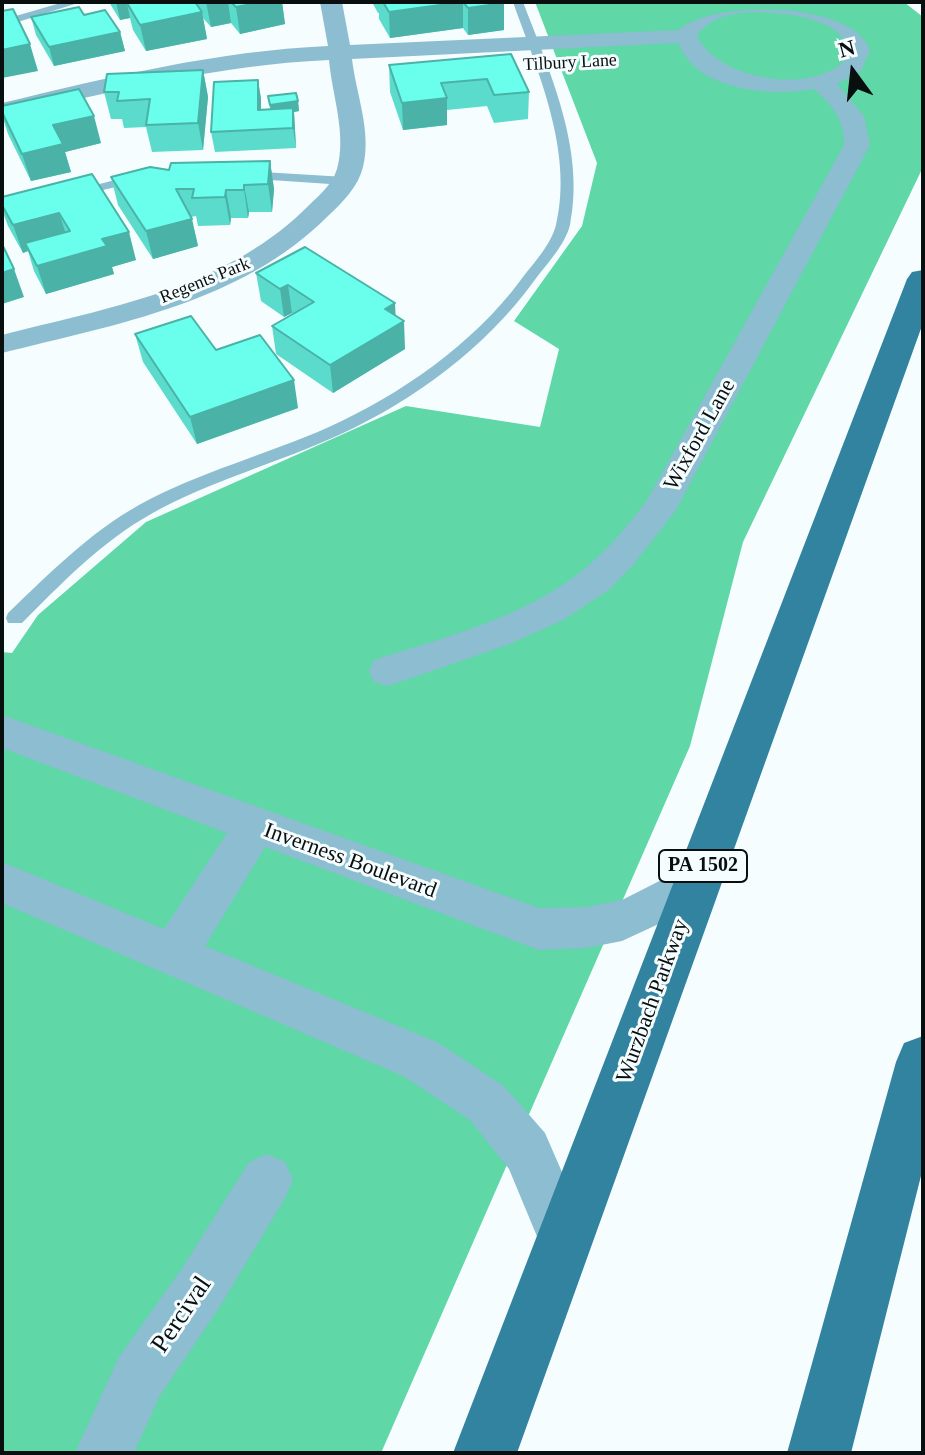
<!DOCTYPE html>
<html>
<head>
<meta charset="utf-8">
<style>
  body { margin:0 }
  #map { position:relative; width:925px; height:1455px; overflow:hidden; background:#f5fdfe; font-family:"Times New Roman",serif }
  canvas { display:block }
  .frame { position:absolute; inset:0; border:4px solid #090e0e; pointer-events:none }
  .north { position:absolute; left:813px; top:32px; width:80px; height:80px; -webkit-text-stroke:6px #f5fdfe; paint-order:stroke; rotate:345deg; font-size:22px; font-weight:700; line-height:32px; text-align:center; color:#090e0e }
  .north::after { content:''; display:block; margin:auto; width:28px; height:36px; background:#090e0e; clip-path:polygon(50% 0,100% 100%,50% 72%,0 100%) }
</style>
</head>
<body>
<div id="map">
<canvas width="925" height="1455"></canvas>
<div class="frame"></div>
<div class="north">N</div>
</div>
<script>
const ctx = document.querySelector('canvas').getContext('2d');
ctx.lineJoin = 'round';
function fill(path, color) {
  ctx.fillStyle = color;
  ctx.fill(path, 'evenodd');
}
function trace(path, color, width, dash) {
  ctx.strokeStyle = color;
  ctx.lineWidth = width;
  ctx.lineCap = dash ? 'butt' : 'round';
  ctx.setLineDash(dash || []);
  ctx.stroke(path);
}
function label(font, color, halo, rows, align = 'center') {
  ctx.font = font + ' "Times New Roman",serif';
  ctx.lineWidth = 6;
  ctx.setLineDash([]);
  ctx.textBaseline = 'middle';
  ctx.strokeStyle = halo;
  ctx.fillStyle = color;
  for (const [text, x, y, turn = 0] of rows) {
    ctx.save();
    ctx.translate(x, y);
    ctx.rotate((+turn || 0) * Math.PI / 180);
    ctx.textAlign = isNaN(turn) ? turn : align;
    if (halo) ctx.strokeText(text, 0, 0);
    ctx.fillText(text, 0, 0);
    ctx.restore();
  }
}
const forest = new Path2D(`
  M535,2H904L923,17V167L743,542L690,746L381,1453H2V652L12,653L38,615L146,522L406,406L540,427L559,349L514,321L582,226L597,163Z`);
const lane = new Path2D(`
  M64,2H81L2,27V20Z
  M513,2H523C549,70 586,150 570,225C565,245 546,265 534,281C486,347 415,400 341,434C279,463 211,480 151,514C101,542 62,583 22,623H8L6,618L8,613C49,574 89,533 139,505C199,472 266,455 329,427C400,395 473,344 520,281C532,265 551,245 556,225C574,151 537,70 513,2Z
  M246,171L345,177L352,181L345,185L241,178L239,175Z
  M138,174L145,178L143,181L76,196L69,192Z`);
const street = new Path2D(`
  M320,2H342L350,45L679,30C710,0 853,0 870,50L861,71L837,84L864,116L870,145L676,510L634,564L610,589L563,620L510,644L388,686L374,682L369,671L374,660C446,637 523,618 583,570C607,551 627,526 646,502L844,145C844,119 833,106 814,89C770,97 697,91 678,43L352,59C356,94 372,132 363,167C358,187 343,202 328,216C241,303 117,324 2,353V335C107,308 222,289 303,211C316,198 332,186 337,169C347,134 332,95 329,60C217,65 110,92 2,117V103C110,77 217,51 328,46ZM750,12C777,12 855,16 846,59C814,96 717,80 697,36C710,17 729,14 750,12Z
  M2,715L539,908L586,907L622,900L697,862L713,868L719,882L713,896L691,909L622,941L586,948L539,950L265,847L205,946L437,1042L504,1086L545,1133L591,1239L584,1258L565,1265L546,1258L509,1169L470,1120L403,1076L2,903V862L164,929L227,833L2,748Z
  M267,1154L285,1162L293,1180L285,1198L219,1308L159,1397L134,1453H75L119,1357L181,1270L249,1162Z`);
const primary = new Path2D(`
  M923,270V323L517,1453H453L907,279L912,272Z
  M923,1036V1168L851,1453H787L896,1062L904,1043Z`);
const wall = new Path2D(`
  M109,2H282L285,24L240,34L231,23L211,27L203,18L207,39L146,51L133,30L130,18L120,20Z
  M372,2H503L504,30L468,35L463,28L390,38L379,19V13H378Z
  M84,15L120,32L125,51L54,66L36,35L31,17Z
  M511,54L529,92L528,119L494,123L487,106L447,110V125L403,130L390,92L389,65Z
  M203,70L208,97L203,150L152,152L146,127L124,128L122,119H111L104,92Z
  M258,80L261,99V109H270L268,96L298,101L299,111L294,112L296,148L215,152L211,132Z
  M2,106L101,143L65,152L71,172L31,181L8,134L2,115Z
  M270,161L274,189L272,212H249L248,218H231L230,225L198,226L196,216L191,217L198,246L153,259L118,205L111,177L169,170Z
  M92,174L136,260L112,267L114,274L46,294L34,271L28,251L23,253L8,226L2,210V197Z
  M256,273L396,316L405,349L333,393L276,354L272,326L293,313H292L284,317L261,301Z
  M135,334L298,408L197,444L143,362Z`);
const shadedWall = new Path2D(`
  M116,2H145L127,3L130,18L120,20Z
  M206,2H228L231,23L211,27Z
  M262,2H282L285,24L240,34L236,7Z
  M463,2V28L390,38L389,12Z
  M504,3V30L468,35V8Z
  M202,12L207,39L146,51L140,25Z
  M120,32L125,51L54,66L49,47Z
  M30,44L38,71L2,78V50Z
  M203,70L208,97L203,150L198,123Z
  M258,80L261,99V129L258,110Z
  M447,98V125L403,130L402,103Z
  M298,101L299,111L294,112L296,148L293,128L272,115L270,105Z
  M94,116L101,143L65,152L71,172L31,181L22,154L53,125Z
  M270,161L274,189L272,212L268,184Z
  M244,185L249,212L248,218L244,190Z
  M226,190L231,218L230,225L225,197Z
  M59,213L68,240L25,243L28,251L23,253L13,225Z
  M192,219L198,246L153,259L146,231Z
  M129,232L136,260L112,267L114,274L46,294L37,266L102,239Z
  M14,269L24,297L2,304V273Z
  M288,285L292,313L284,317L280,289Z
  M395,303L396,325L404,321L405,349L333,393L330,365L385,309Z
  M294,380L298,408L197,444L190,417Z`);
const building = new Path2D(`
  M135,2H195L202,12L140,25L127,3Z
  M231,2H262L236,7Z
  M383,2H462L389,12Z
  M463,2H503L504,3L468,8Z
  M79,7L84,15L105,10L120,32L49,47L31,17Z
  M13,9L30,44L2,50V11Z
  M511,54L529,92L494,95L487,79L441,83L447,98L402,103L389,65Z
  M203,70L198,123L146,125L150,99L117,101L119,92H104L107,74Z
  M258,80V110L293,108V128L211,132L214,82Z
  M79,89L94,116L53,125L63,144L22,154L2,112V106Z
  M296,93L298,101L270,105L268,96Z
  M270,161L268,184L244,185V190H226L225,197L192,198L194,189H176L192,219L146,231L111,177L150,167L169,170L171,163Z
  M92,174L129,232L102,239L107,246L37,266L25,243L70,231L59,213L13,225L2,205V197Z
  M2,244L14,269L2,273Z
  M305,247L395,303L385,309L404,321L330,365L272,326L314,302L288,285L280,289L256,273Z
  M191,316L216,350L260,335L294,380L190,417L135,334Z`);
const farStreetnames = [
  ["Tilbury Lane",570,63,-3],
  ["Regents Park",205,281,-22]
];
const shields = [
  [703,866,88]
];
const shieldNames = [
  ["PA 1502",703,866]
];
const streetNames = [
  ["Wixford Lane",700,435,-61],
  ["Inverness Boulevard",350,861,20],
  ["Wurzbach Parkway",653,1001,-70]
];
const nearStreetnames = [
  ["Percival",182,1315,-56]
];
fill(forest, '#5fd7a7');
fill(lane, '#8cbdd0');
fill(street, '#8cbdd0');
fill(primary, '#32839f');
fill(wall, '#5bdbcc');
fill(shadedWall, '#4ab2a6');
fill(building, '#6affed');
trace(building, '#4ab2a6', 2);
label('18px', '#090e0e', '#f5fdfe', farStreetnames);
for (const [x, y, w] of shields) {
  const box = new Path2D();
  box.roundRect(x - w / 2, y - 16, w, 32, 6);
  ctx.fillStyle = '#f5fdfe';
  ctx.fill(box);
  trace(box, '#090e0e', 2);
}
label('bold 20px', '#090e0e', null, shieldNames);
label('22px', '#090e0e', '#f5fdfe', streetNames);
label('26px', '#090e0e', '#f5fdfe', nearStreetnames);
</script>
</body>
</html>
